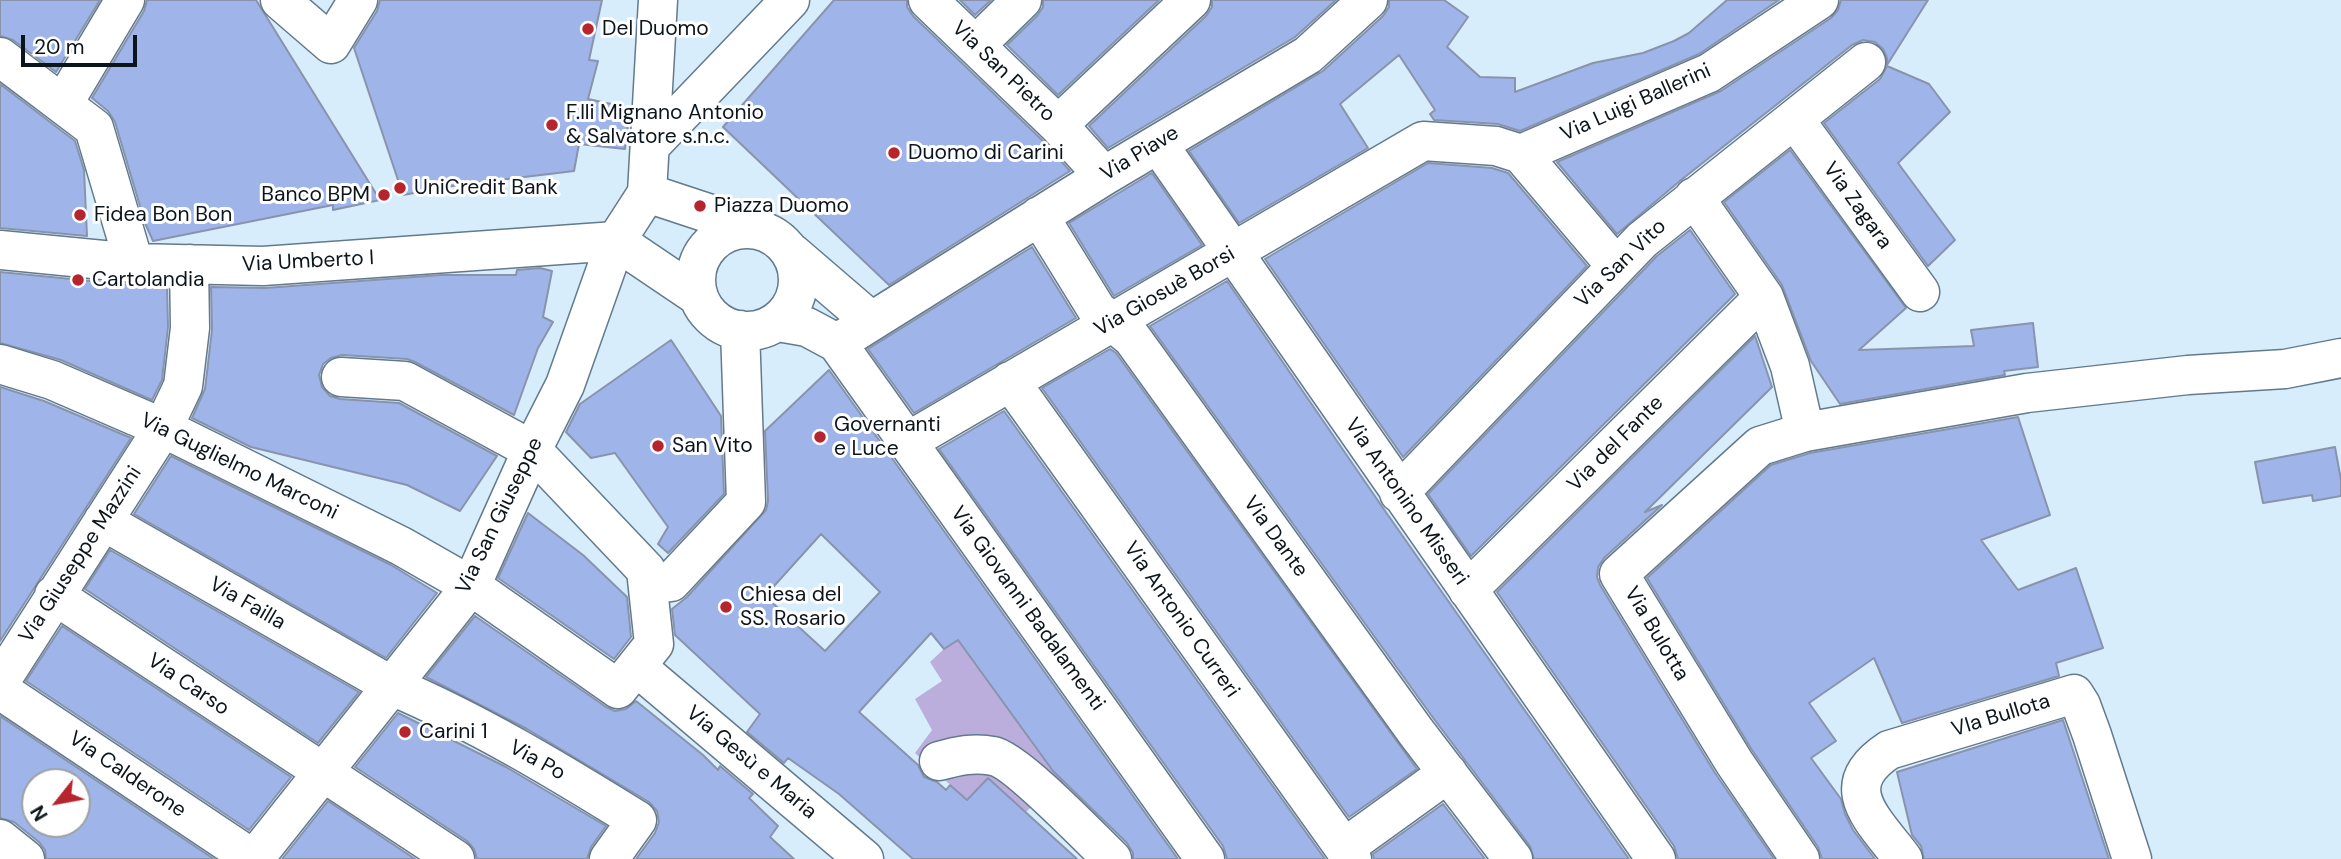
<!DOCTYPE html>
<html>
<head>
<meta charset="utf-8">
<style>
  body { margin:0 }
  #map { position:relative; width:2341px; height:859px; overflow:hidden; background:#d7edfc; font-family:"DM Sans",sans-serif }
  canvas { display:block }
  .north { position:absolute; left:21px; top:768px; width:70px; height:70px; box-sizing:border-box; background:#fff; border:2px solid #9da1a4; border-radius:50%; rotate:239deg; font-size:19px; font-weight:700; line-height:28px; text-align:center; color:#0b151b }
  .north::after { content:''; display:block; margin:auto; width:24px; height:32px; background:#b6252d; clip-path:polygon(50% 0,100% 100%,50% 72%,0 100%) }
  .scale { position:absolute; left:21px; top:35px; width:116px; height:32px; box-sizing:border-box; border:4px solid #0b151b; border-top:0; padding-left:9px; font-size:21px; line-height:24px; white-space:nowrap; color:#0b151b; -webkit-text-stroke:5px #fff; paint-order:stroke }
</style>
</head>
<body>
<div id="map">
<canvas width="2341" height="859"></canvas>
<div class="north">N</div>
<div class="scale">20 m</div>
</div>
<script>
const ctx = document.querySelector('canvas').getContext('2d');
ctx.lineJoin = 'round';
function fill(path, color) {
  ctx.fillStyle = color;
  ctx.fill(path, 'evenodd');
}
function trace(path, color, width, dash) {
  ctx.strokeStyle = color;
  ctx.lineWidth = width;
  ctx.lineCap = dash ? 'butt' : 'round';
  ctx.setLineDash(dash || []);
  ctx.stroke(path);
}
function label(font, color, halo, rows, align = 'center') {
  ctx.font = font + ' "DM Sans",sans-serif';
  ctx.lineWidth = 6;
  ctx.setLineDash([]);
  ctx.textBaseline = 'middle';
  ctx.strokeStyle = halo;
  ctx.fillStyle = color;
  for (const [text, x, y, turn = 0] of rows) {
    ctx.save();
    ctx.translate(x, y);
    ctx.rotate((+turn || 0) * Math.PI / 180);
    ctx.textAlign = isNaN(turn) ? turn : align;
    if (halo) ctx.strokeText(text, 0, 0);
    ctx.fillText(text, 0, 0);
    ctx.restore();
  }
}
const green = new Path2D(`
  M958,640L1064,782L1033,805L1026,812L988,777L967,800L915,753L932,730L915,699L942,681L930,662L944,649Z`);
const building = new Path2D(`
  M0,0H100L56,72L13,40L0,36Z
  M147,0H256L380,200L333,210V205L153,241L145,223L115,122L108,111L92,98L144,11Z
  M380,0H602L589,60L598,61L588,99L630,108L625,149L579,144L574,171L458,185L403,195L354,48L377,11Z
  M834,0H907V7L913,16L1042,140L1070,171L889,285L723,127Z
  M960,0H991L975,15Z
  M1043,0H1159L1058,95L1007,45L1037,16L1043,7Z
  M1212,0H1336L1295,37L1108,148L1089,126L1206,16L1212,7Z
  M1389,0H1444L1468,17L1447,47L1480,77L1515,78V92L1593,63L1643,53L1674,41L1689,33L1727,0H1779L1699,54L1520,131L1498,124L1434,120L1430,114L1435,110L1399,55L1340,104L1368,148L1239,223L1189,151L1323,71L1383,16L1389,7Z
  M1841,0H1928L1887,65V58L1883,49L1875,42L1863,40L1852,45L1681,180L1617,234L1557,162L1721,91L1831,18L1838,10Z
  M1887,66L1929,84L1950,112L1898,163L1955,240L1928,266L1824,123L1880,79Z
  M0,84L75,141L84,170L87,236L0,228Z
  M1790,150L1906,308L1859,350L1974,346L1971,330L2033,323L2038,367L2004,371L2005,375L1840,404L1811,361L1782,285L1724,202Z
  M1428,163L1492,168L1508,173L1587,266L1403,457L1265,259Z
  M1152,173L1202,245L1114,296L1069,223Z
  M1690,230L1735,294L1471,556L1428,494L1657,256Z
  M1032,247L1076,318L914,413L868,349Z
  M540,268L552,271L543,317L553,322L538,348L514,415L415,362L407,359L342,355L331,358L323,364L319,375L322,387L330,396L340,399L399,403L497,456L460,511L407,485L251,447L192,418L205,389L212,330L211,287L265,288L441,275H516L517,270Z
  M0,272L132,285L167,286L168,327L162,380L152,400L61,360L0,343Z
  M1227,281L1383,508L1629,859H1534L1530,846L1434,719L1150,326Z
  M1755,336L1772,387L1645,512L1662,505L1604,558L1598,567L1597,577L1600,585L1715,773L1774,859H1678L1674,846L1497,592Z
  M671,340L721,416L724,494L668,553L658,544L668,527L615,453L591,458L566,432L580,404Z
  M1110,349L1116,353L1417,769L1349,817L1042,388Z
  M829,370L889,454L1178,859H1133V853L1127,843L1053,771L958,640L944,649L931,633L859,712L918,765L924,777L937,782L946,790L950,785L967,800L988,778L1077,859H913L839,794L788,758L784,763L747,732L760,714L675,635L672,609L687,597L766,510L768,501L765,431ZM821,534L880,592L825,651L765,596Z
  M0,387L44,401L131,438L0,641Z
  M1004,411L1325,859H1227L1223,846L939,449Z
  M2018,417L2050,515L1981,540L2018,590L2076,568L2103,648L2056,663L2059,676L1902,723L1874,658L1809,703L1836,741L1811,758L1841,799L1845,814L1853,830L1875,859H1822L1818,847L1752,750L1647,578L1771,465L1810,453Z
  M2335,447L2341,480V496L2313,501L2312,495L2263,503L2255,462Z
  M171,456L391,565L437,593L386,658L134,514Z
  M528,513L583,555L627,597L631,637L614,659L498,578Z
  M110,550L359,692L318,743L85,589Z
  M475,616L606,707L615,711L626,709L636,701L703,755L718,770L720,766L753,794L749,798L778,826L770,837L794,859H636L655,833L659,822L657,811L649,802L527,729L426,677Z
  M62,626L291,777L249,830L26,681Z
  M398,713L506,767L606,826L591,847L587,859H477L474,849L467,841L355,767Z
  M0,716L214,859H46L45,850L39,842L14,822L0,818ZM35,782H77V824H35Z
  M2063,720L2109,859H1924L1921,846L1912,835L1897,772Z
  M328,801L415,859H282Z
  M1443,804L1485,859H1374L1373,854Z`);
const minor = new Path2D(`
  M280,0L331,44L358,0
  M928,0L1058,125L1104,176
  M976,45L1022,0
  M0,57L94,128L134,263
  M63,104L125,0
  M1795,120L1920,292
  M1058,125L1191,0
  M1158,144L1656,859
  M650,146L790,0
  M1521,154L1709,73L1819,0
  M647,193L750,227
  M1694,197L1764,297L1790,366L1805,432
  M1039,216L1097,310L1132,338L1416,732L1513,859
  M696 280a51 51 0 1 1 102 0a51 51 0 1 1-102 0Z
  M616,241L696,295
  M0,250L134,263L263,266L616,241
  M792,253L871,321
  M778,322L807,327L837,343L1205,859
  M837,343L1104,176L1308,55L1368,0
  M0,364L52,380L163,428L401,546L471,586L618,689L654,644L646,570L532,450L405,381L341,377
  M1010,381L1352,859
  M907,442L1423,141L1496,146L1521,154L1616,266
  M1399,493L1642,240L1866,62
  M103,521L392,686C477,722 558,771 637,820L609,859
  M648,585L671,582L746,502L740,330
  M1468,590L1764,297
  M54,595L455,859
  M637,667L864,859
  M0,682L163,428L183,386L190,328L189,264
  M0,690L253,859
  M939,761C957,756 974,752 993,756C1016,760 1091,839 1112,859
  M0,839L25,859
  M1344,848L1448,773
  M254,859L471,586L532,450L565,385L616,241L647,193L658,0
  M1800,859L1734,762L1619,574L1760,446L1805,432L2027,393L2188,375L2285,369L2341,358
  M1903,859C1874,820 1833,787 1889,750L2074,694L2081,705L2092,735L2132,859`);
const markers = [
  [588,29,7,"#b6252d"],
  [552,125,7,"#b6252d"],
  [894,153,7,"#b6252d"],
  [400,188,7,"#b6252d"],
  [384,195,7,"#b6252d"],
  [700,206,7,"#b6252d"],
  [80,215,7,"#b6252d"],
  [78,280,7,"#b6252d"],
  [820,437,7,"#b6252d"],
  [658,446,7,"#b6252d"],
  [726,607,7,"#b6252d"],
  [405,732,7,"#b6252d"]
];
const poiNames = [
  ["Del Duomo",602,29],
  ["F.lli Mignano Antonio",566,113],
  ["& Salvatore s.n.c.",566,137],
  ["Duomo di Carini",908,153],
  ["UniCredit Bank",414,188],
  ["Banco BPM",370,195,"right"],
  ["Piazza Duomo",714,206],
  ["Fidea Bon Bon",94,215],
  ["Cartolandia",92,280],
  ["Governanti",834,425],
  ["e Luce",834,449],
  ["San Vito",672,446],
  ["Chiesa del",740,595],
  ["SS. Rosario",740,619],
  ["Carini 1",419,732]
];
const streetNames = [
  ["Via San Pietro",1003,72,44],
  ["Via Luigi Ballerini",1636,103,-24],
  ["Via Piave",1140,154,-31],
  ["Via Zagara",1857,206,54],
  ["Via Umberto I",308,262,-3],
  ["Via San Vito",1621,264,-44],
  ["Via Giosuè Borsi",1165,292,-30],
  ["Via del Fante",1616,444,-45],
  ["Via Guglielmo Marconi",239,467,26],
  ["Via Antonino Misseri",1406,502,55],
  ["Via San Giuseppe",500,516,-64],
  ["Via Dante",1275,537,54],
  ["Via Giuseppe Mazzini",81,555,-57],
  ["Via Failla",247,604,30],
  ["Via Giovanni Badalamenti",1027,609,54],
  ["Via Antonio Curreri",1181,620,55],
  ["Via Bulotta",1656,634,59],
  ["Via Carso",188,685,34],
  ["VIa Bullota",2001,716,-17],
  ["Via Po",537,761,29],
  ["Via Gesù e Maria",751,763,40],
  ["Via Calderone",127,775,34]
];
fill(green, '#bbaedd');
fill(building, '#9fb4e9');
trace(building, '#8993ac', 2);
trace(minor, '#627a8c', 41);
trace(minor, '#fff', 38);
for (const [x, y, r, color] of markers) {
  const dot = new Path2D();
  dot.arc(x, y, r, 0, 2 * Math.PI);
  ctx.fillStyle = color;
  ctx.fill(dot);
  trace(dot, '#fff', 2.5);
}
label('21px', '#0b151b', '#fff', poiNames, 'left');
label('21px', '#0b151b', '#fff', streetNames);
</script>
</body>
</html>
